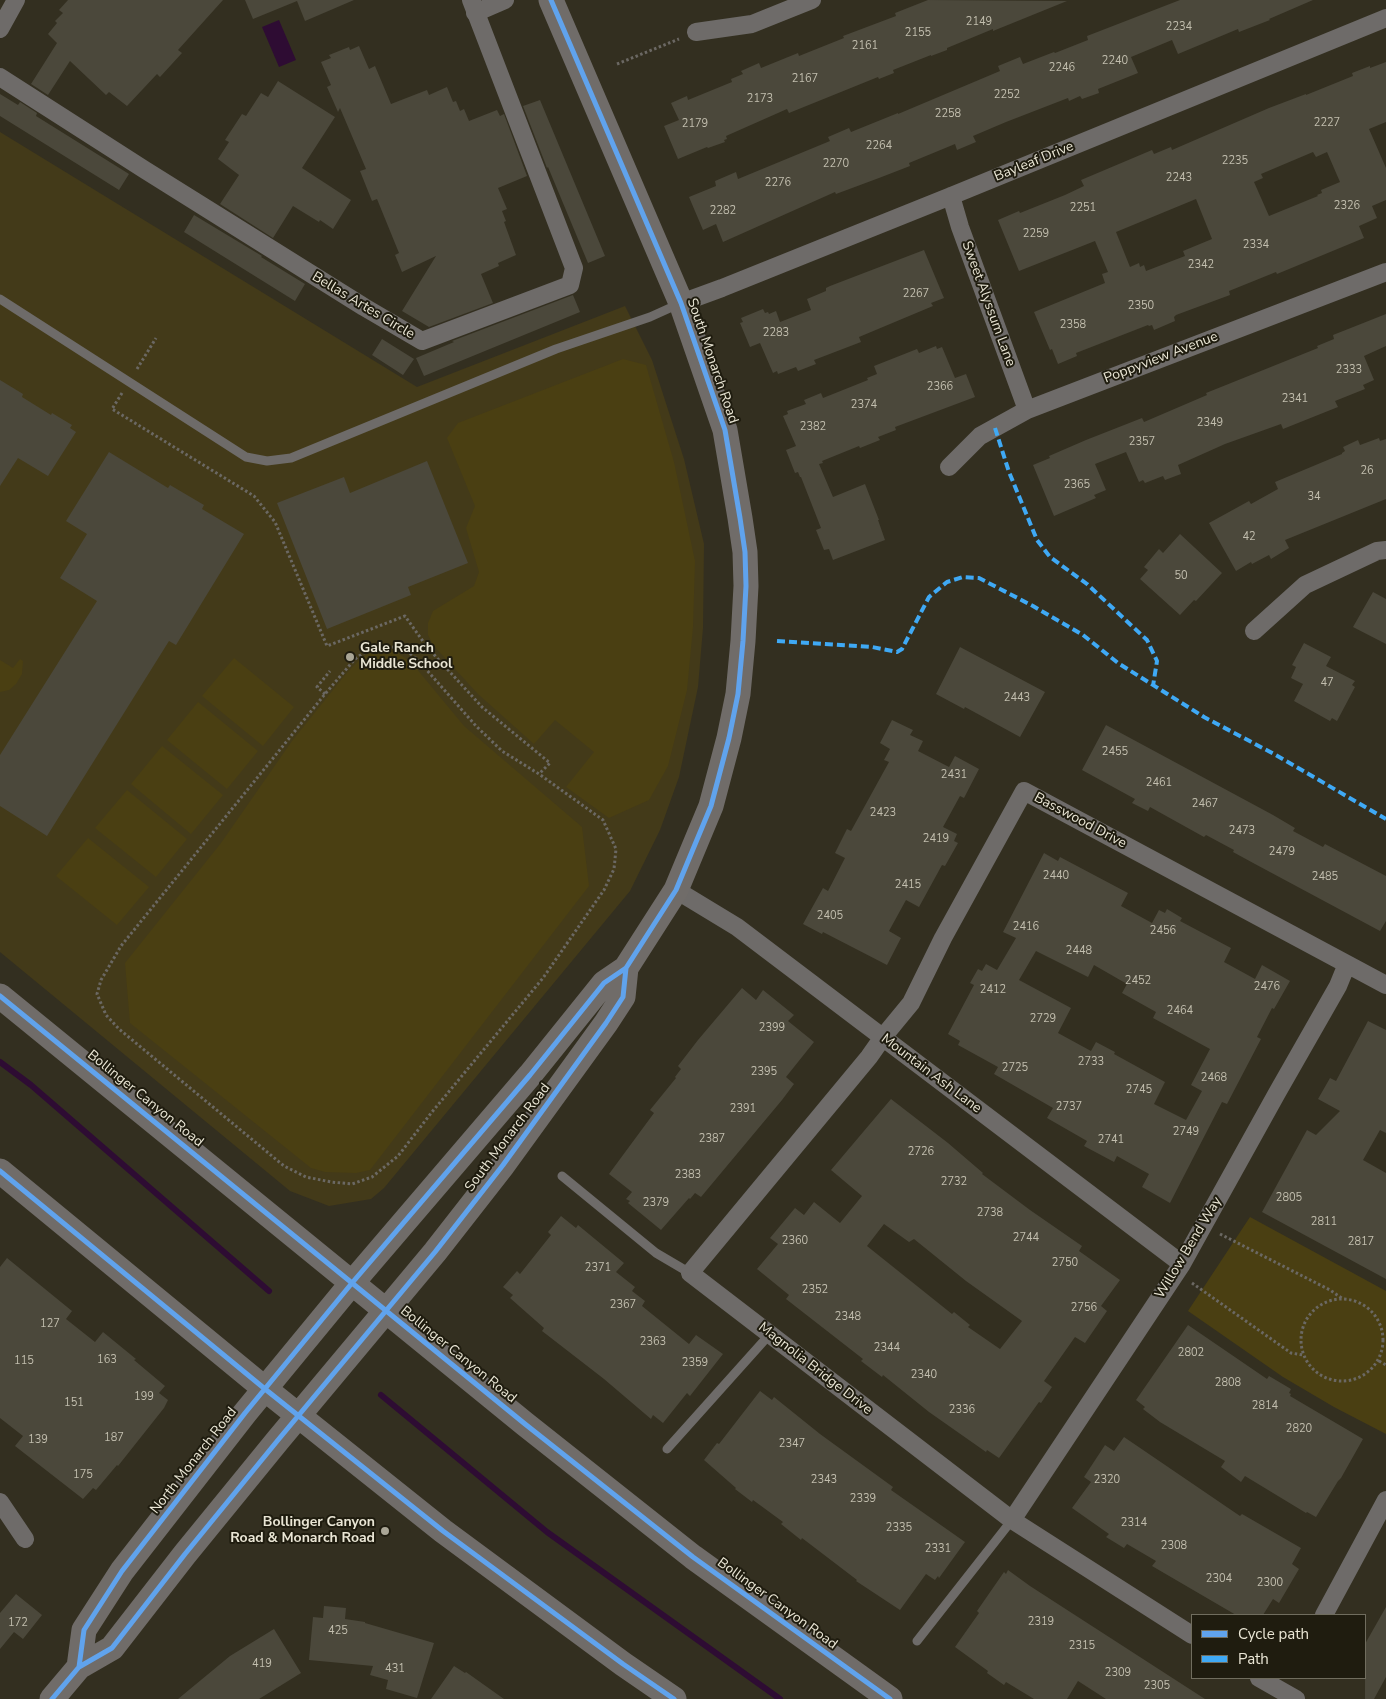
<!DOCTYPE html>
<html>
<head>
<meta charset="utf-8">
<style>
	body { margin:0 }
	#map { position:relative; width:1386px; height:1699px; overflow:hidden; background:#332f20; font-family:"Nunito Sans",sans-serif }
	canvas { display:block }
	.legend { position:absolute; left:1191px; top:1614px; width:175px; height:65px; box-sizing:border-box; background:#1f1c0f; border:1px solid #706d5e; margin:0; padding:6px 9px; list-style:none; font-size:15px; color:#eae6d5 }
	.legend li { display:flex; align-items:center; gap:10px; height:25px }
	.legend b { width:25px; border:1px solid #706d5e }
</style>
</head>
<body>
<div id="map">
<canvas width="1386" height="1699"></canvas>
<ul class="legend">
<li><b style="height:6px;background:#60a3ed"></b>Cycle path</li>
<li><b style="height:6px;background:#3fa9f5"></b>Path</li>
</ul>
</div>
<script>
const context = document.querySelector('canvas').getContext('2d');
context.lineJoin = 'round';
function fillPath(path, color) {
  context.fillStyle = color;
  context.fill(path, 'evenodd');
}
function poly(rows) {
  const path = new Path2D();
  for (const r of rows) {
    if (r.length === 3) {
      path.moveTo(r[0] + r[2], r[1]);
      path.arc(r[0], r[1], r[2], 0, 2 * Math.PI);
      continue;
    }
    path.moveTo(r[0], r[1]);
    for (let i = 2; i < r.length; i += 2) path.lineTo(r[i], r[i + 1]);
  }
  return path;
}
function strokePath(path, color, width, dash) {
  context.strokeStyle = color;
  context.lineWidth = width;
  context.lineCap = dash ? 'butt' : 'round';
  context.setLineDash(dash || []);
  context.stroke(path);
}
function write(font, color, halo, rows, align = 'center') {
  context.font = font + ' "Nunito Sans",sans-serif';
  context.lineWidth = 4;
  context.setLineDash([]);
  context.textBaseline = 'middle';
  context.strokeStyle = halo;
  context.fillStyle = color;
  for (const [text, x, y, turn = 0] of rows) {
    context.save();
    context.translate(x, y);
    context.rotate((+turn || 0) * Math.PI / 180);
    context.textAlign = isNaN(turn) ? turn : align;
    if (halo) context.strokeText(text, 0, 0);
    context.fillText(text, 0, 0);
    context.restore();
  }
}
const built = poly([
	[0,132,417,387,625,306,652,360,684,459,704,544,703,628,698,687,679,777,660,830,630,891,384,1188,371,1199,329,1206,290,1191,0,952]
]);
const green = poly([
	[623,359,646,365,674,462,695,561,693,627,687,690,668,766,649,800,609,818,566,787,594,752,555,720,534,744,478,694,433,645,428,635,428,623,433,611,474,586,479,572,466,528,475,506,447,438,458,423],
	[382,650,396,652,411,662,464,726,582,827,589,886,370,1170,356,1173,325,1172,311,1168,130,1023,125,963,221,843,292,741,345,675,361,658,371,652],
	[234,658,294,707,263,746,202,696],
	[20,659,23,661,22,674,16,684,9,690,0,692,0,660,13,668],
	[198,702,258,751,227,789,167,740],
	[162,746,223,795,191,834,131,784],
	[127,790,187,839,156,877,95,828],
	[88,838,149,887,117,925,56,876],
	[1250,1217,1386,1291,1386,1434,1334,1407,1283,1377,1188,1311]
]);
const water = poly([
	[279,20,296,60,279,67,262,27]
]);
const stream = poly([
	[0,1062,31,1085,269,1291],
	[381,1395,547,1532,780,1699]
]);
const building = poly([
	[68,0,223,0,178,50,182,53,160,77,157,74,127,106,109,92,106,95,70,61,48,95,31,84,57,43,48,34,57,23,55,21,63,13,59,10],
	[245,0,354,0,305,21,297,1,253,19],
	[928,0,1067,1,993,31,993,29,947,48,947,50,931,56,931,55,893,70,894,73,879,79,878,77,789,113,787,109,726,136,727,139,724,140,725,142,708,148,707,147,678,159,664,126,679,120,671,103,687,96,688,100,732,82,731,79,743,74,741,71,759,63,761,68,798,53,799,56,844,38,843,36,896,16,895,13],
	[1180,0,1313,0,1269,19,1270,20,1239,32,1238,29,1178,54,1172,40,1131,57,1138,73,1098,89,1099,93,1082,99,1080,96,1069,101,1068,98,1006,122,973,136,976,142,957,150,955,144,909,163,910,166,879,178,836,194,835,192,723,242,716,224,703,230,689,197,716,186,715,181,736,172,738,179,830,141,828,137,849,128,851,132,898,113,898,114,1000,71,998,66,1020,57,1023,64,1054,52,1055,53,1088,40,1087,36],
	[359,46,369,69,375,66,391,104,427,90,429,95,447,87,453,102,456,101,460,111,464,109,469,121,497,110,500,116,504,114,527,176,498,188,507,209,502,211,506,221,504,222,516,255,498,263,499,266,481,274,493,303,429,327,402,311,436,256,402,272,395,255,399,253,377,199,372,201,360,171,366,169,340,108,338,112,327,87,331,85,321,62,331,58,329,55,349,47,350,50],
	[1386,62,1386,122,1369,129,1386,168,1386,200,1372,206,1377,218,1359,226,1364,238,1277,274,1276,272,1229,291,1230,295,1176,315,1174,317,1175,321,1154,330,1152,325,1149,326,1148,325,1076,353,1077,356,1058,364,1052,349,1050,350,1034,312,1105,283,1102,274,1108,272,1095,241,1019,271,998,220,1019,211,1020,213,1065,195,1084,186,1081,180,1152,150,1154,154,1171,147,1172,150,1269,108,1306,94,1306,95,1353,76,1352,73,1370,66,1370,68],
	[1313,152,1316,157,1327,152,1340,182,1321,190,1322,193,1317,195,1318,196,1269,216,1254,182,1263,178,1261,174],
	[1196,199,1212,239,1183,251,1185,256,1146,271,1144,265,1140,267,1139,263,1130,267,1116,232],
	[278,81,335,117,302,168,351,200,333,229,320,220,319,222,293,206,273,238,220,204,239,175,218,159,229,142,225,140,242,114,246,116,261,93,268,97],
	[0,94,18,105,20,102,37,113,36,116,129,174,119,190,0,116],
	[540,100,605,256,588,263,548,167,547,168,523,106],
	[194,215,262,256,261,257,305,284,295,301,184,232],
	[924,250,944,298,931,303,933,306,859,337,861,342,814,360,816,364,798,371,796,367,778,374,777,371,773,373,760,343,750,347,740,323,743,322,741,318,763,309,765,313,768,312,769,314,776,311,780,322,811,310,807,299,826,291,826,288,830,286],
	[573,295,580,312,424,376,416,358,454,342,452,341],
	[1386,314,1386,346,1364,356,1374,380,1363,385,1365,389,1335,401,1338,407,1283,429,1281,424,1225,444,1178,465,1181,474,1165,480,1163,476,1145,483,1143,480,1139,482,1126,452,1095,464,1106,490,1094,495,1096,498,1054,516,1033,465,1050,458,1049,456,1086,440,1142,418,1144,422,1207,395,1206,393,1226,385,1318,348,1317,346,1334,339,1333,335],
	[382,339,414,359,403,375,372,355],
	[936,346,937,349,942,347,955,378,966,374,975,397,895,427,896,430,878,437,880,440,860,448,859,446,822,461,823,463,819,464,833,497,865,484,879,520,878,520,885,540,833,560,829,549,824,550,816,530,821,528,801,477,800,477,798,472,795,473,786,450,796,446,783,416,788,414,787,411,806,404,804,400,821,393,823,398,868,380,867,378,877,374,874,366,917,349,919,353],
	[0,380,23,394,22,397,51,415,52,413,72,425,70,428,76,432,48,476,18,458,0,486],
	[1379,438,1380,441,1386,439,1386,499,1285,540,1289,548,1271,559,1269,555,1252,564,1251,562,1236,571,1209,523,1249,501,1251,504,1278,489,1275,482,1342,454,1342,453,1345,451,1343,447,1358,440,1360,445],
	[109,452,168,488,170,485,204,505,202,509,244,534,176,645,169,641,47,836,0,806,0,755,97,601,60,578,87,534,66,521],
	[427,461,468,563,408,587,411,595,327,629,277,503,344,477,350,493],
	[1180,534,1222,573,1196,601,1194,600,1180,615,1140,579,1148,570,1144,567,1159,549,1163,553],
	[1373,592,1386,599,1386,644,1353,627],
	[1304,643,1331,657,1326,666,1355,681,1352,685,1355,687,1337,721,1332,718,1330,721,1294,701,1303,684,1291,678,1296,667,1292,665],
	[960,647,1045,692,1020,737,965,707,964,709,936,694],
	[892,720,913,730,910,735,923,741,918,751,949,767,955,756,979,769,964,798,960,796,943,827,957,834,954,841,958,843,945,866,942,865,919,907,906,900,889,931,901,938,887,965,823,932,822,934,803,924,823,888,828,891,845,858,835,853,847,829,851,831,889,762,884,760,890,749,880,743],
	[1106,725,1273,815,1295,828,1293,831,1323,847,1325,844,1386,876,1386,921,1380,931,1255,864,1233,852,1234,850,1206,835,1204,837,1150,807,1148,811,1132,803,1135,799,1082,770],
	[1044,853,1058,861,1060,857,1128,893,1121,906,1152,923,1159,910,1165,913,1167,909,1182,918,1180,921,1231,948,1224,962,1255,979,1262,965,1290,981,1274,1009,1272,1008,1257,1037,1261,1039,1227,1104,1222,1102,1170,1203,1142,1187,1149,1174,1117,1156,1114,1162,1084,1146,1087,1141,1047,1118,1053,1108,994,1074,998,1067,958,1045,960,1041,948,1034,974,985,970,983,978,969,982,971,986,964,997,970,1016,938,1003,932],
	[1036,951,1088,977,1094,965,1127,984,1122,993,1156,1012,1153,1018,1210,1049,1191,1085,1202,1091,1186,1120,1154,1104,1165,1082,1114,1054,1115,1052,1096,1042,1091,1051,1058,1033,1071,1008,1019,980],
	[742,988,756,1000,763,990,794,1015,788,1021,814,1042,786,1077,794,1084,782,1100,701,1197,695,1193,690,1199,689,1198,661,1230,628,1203,630,1201,626,1199,632,1192,609,1174,654,1113,650,1110,676,1078,675,1077,681,1069,678,1066,698,1040],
	[1368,1021,1386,1030,1386,1133,1380,1130,1363,1160,1386,1173,1386,1279,1262,1212,1307,1130,1316,1135,1340,1111,1318,1099,1330,1078,1336,1081],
	[891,1099,948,1143,983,1173,982,1174,1030,1210,1082,1246,1079,1251,1120,1280,1101,1306,1107,1311,1085,1343,1075,1337,1044,1381,1052,1387,1041,1403,1039,1402,999,1458,987,1450,986,1452,929,1412,883,1375,882,1377,861,1361,863,1359,786,1299,789,1295,757,1269,778,1244,770,1238,795,1208,804,1215,814,1202,840,1223,862,1196,831,1170],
	[884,1224,909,1242,914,1239,966,1281,1022,1321,1000,1349,968,1327,970,1325,954,1312,952,1314,867,1246],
	[561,1216,576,1228,578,1225,624,1263,616,1272,635,1287,632,1291,645,1301,642,1306,689,1344,696,1335,723,1354,690,1396,687,1393,663,1423,653,1415,651,1419,604,1379,542,1331,544,1328,510,1298,513,1295,503,1287,517,1271,520,1274,551,1235,548,1232],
	[7,1258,72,1311,66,1319,95,1342,103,1332,136,1359,134,1360,165,1386,159,1393,168,1400,164,1408,118,1466,117,1465,96,1490,93,1488,83,1499,15,1446,23,1436,0,1418,0,1267],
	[1188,1325,1267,1379,1269,1376,1291,1389,1289,1393,1291,1394,1290,1396,1363,1439,1341,1478,1338,1481,1316,1517,1307,1512,1306,1513,1245,1476,1241,1482,1221,1467,1225,1461,1160,1422,1143,1409,1145,1407,1136,1400],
	[760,1391,772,1400,774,1397,820,1434,893,1487,891,1490,965,1542,939,1578,938,1576,935,1580,926,1574,900,1610,856,1581,857,1580,802,1538,801,1540,781,1524,783,1522,753,1500,752,1502,735,1489,736,1488,704,1460,717,1443,719,1444],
	[1124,1437,1240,1516,1242,1514,1301,1548,1292,1564,1299,1569,1279,1603,1273,1599,1263,1615,1236,1615,1152,1566,1156,1561,1127,1544,1124,1548,1106,1537,1109,1534,1072,1508,1091,1482,1084,1477,1105,1445,1114,1451],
	[1008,1570,1030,1586,1205,1699,1106,1699,1078,1681,1067,1699,1034,1699,1006,1682,1004,1685,987,1673,988,1671,955,1647,979,1613,977,1611,1004,1572,1006,1574],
	[16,1594,42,1615,23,1639,14,1632,0,1649,0,1613],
	[324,1606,346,1608,345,1619,365,1622,365,1623,434,1643,417,1698,386,1689,388,1680,370,1675,373,1666,309,1660,313,1617,323,1618],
	[1386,1607,1386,1677,1374,1699,1365,1699,1365,1644],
	[274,1629,301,1673,259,1699,178,1699,230,1656],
	[454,1666,465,1673,466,1672,504,1699,431,1699]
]);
const path = poly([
	[617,64,679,39],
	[137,369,156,338],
	[122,393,112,409,254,496,275,522,327,646,405,616,427,647,482,707,550,763,539,774],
	[382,646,403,648,417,659,476,726,502,751,539,774,603,820,616,849,614,869,604,890,543,978,432,1112,398,1156,372,1177,352,1184,331,1182,306,1177,284,1166,119,1029,106,1015,97,994,101,980,121,946,325,694,355,659,369,649,382,646],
	[325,694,317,687,330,671],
	[1220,1234,1330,1290,1343,1299],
	[1192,1283,1291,1353,1303,1355],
	[1342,1340,41],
	[1379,1361,1386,1365]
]);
const lane = poly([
	[0,299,246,457,267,461,291,458,556,349,650,317,681,303],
	[562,1176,656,1253,690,1273],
	[667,1449,770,1334],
	[917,1641,1012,1520]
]);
const street = poly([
	[475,13,505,0],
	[0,29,16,0],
	[696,32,752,24,812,0],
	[0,77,145,170,364,307,422,341,570,285,574,268,471,0],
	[951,196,960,227,1027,410],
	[681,303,722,288,951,196,1386,18],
	[949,467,980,436,1027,410,1386,272],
	[1254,631,1305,585,1377,551,1386,550],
	[676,890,737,927,1182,1264],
	[0,1502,25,1539],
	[1012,1520,1182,1264,1277,1093,1338,986,1347,964],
	[1324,1615,1386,1500],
	[1192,1635,1012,1520,690,1273,869,1057,883,1037,911,1003,943,938,1024,791,1386,985],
	[1259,1678,1296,1699]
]);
const secondary = poly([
	[0,996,525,1424,693,1557,890,1699],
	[0,1171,265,1389,443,1531,623,1664,674,1699],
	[79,1667,84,1630,122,1571,245,1413,352,1283,530,1075,604,983,626,968,676,890,711,806,729,738,738,694,743,641,746,586,745,552,740,518,725,430,681,303,551,0],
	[52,1699,79,1667,112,1648,185,1554,278,1440,435,1252,503,1165,606,1023,623,997,626,968]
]);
const quiet = poly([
	[995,428,1009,472,1037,540,1050,557,1087,584,1147,640,1157,661,1153,686],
	[777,641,872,647,897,652,902,649,929,597,947,582,963,577,979,578,1033,606,1083,635,1118,663,1204,717,1274,754,1386,819]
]);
const cycleway = poly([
	[0,996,525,1424,693,1557,890,1699],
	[0,1171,265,1389,443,1531,623,1664,674,1699],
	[79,1667,84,1630,122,1571,245,1413,352,1283,530,1075,604,983,626,968,676,890,711,806,729,738,738,694,743,641,746,586,745,552,740,518,725,430,681,303,551,0],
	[52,1699,79,1667,112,1648,185,1554,278,1440,435,1252,503,1165,606,1023,623,997,626,968]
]);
const markers = [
	[350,657,5,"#aaa696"],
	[385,1531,5,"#aaa696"]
];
const numberNames = [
	["2149",979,22],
	["2234",1179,27],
	["2155",918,33],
	["2161",865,46],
	["2240",1115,61],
	["2246",1062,68],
	["2167",805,79],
	["2252",1007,95],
	["2173",760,99],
	["2258",948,114],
	["2227",1327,123],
	["2179",695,124],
	["2264",879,146],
	["2235",1235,161],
	["2270",836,164],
	["2243",1179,178],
	["2276",778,183],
	["2326",1347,206],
	["2251",1083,208],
	["2282",723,211],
	["2259",1036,234],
	["2334",1256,245],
	["2342",1201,265],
	["2267",916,294],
	["2350",1141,306],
	["2358",1073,325],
	["2283",776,333],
	["2333",1349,370],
	["2366",940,387],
	["2341",1295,399],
	["2374",864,405],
	["2349",1210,423],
	["2382",813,427],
	["2357",1142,442],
	["26",1367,471],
	["2365",1077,485],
	["34",1314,497],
	["42",1249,537],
	["50",1181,576],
	["47",1327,683],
	["2443",1017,698],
	["2455",1115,752],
	["2431",954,775],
	["2461",1159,783],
	["2467",1205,804],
	["2423",883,813],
	["2473",1242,831],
	["2419",936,839],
	["2479",1282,852],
	["2440",1056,876],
	["2485",1325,877],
	["2415",908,885],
	["2405",830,916],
	["2416",1026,927],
	["2456",1163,931],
	["2448",1079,951],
	["2452",1138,981],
	["2476",1267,987],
	["2412",993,990],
	["2464",1180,1011],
	["2729",1043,1019],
	["2399",772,1028],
	["2733",1091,1062],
	["2725",1015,1068],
	["2395",764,1072],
	["2468",1214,1078],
	["2745",1139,1090],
	["2737",1069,1107],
	["2391",743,1109],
	["2749",1186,1132],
	["2387",712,1139],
	["2741",1111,1140],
	["2726",921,1152],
	["2383",688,1175],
	["2732",954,1182],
	["2805",1289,1198],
	["2379",656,1203],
	["2738",990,1213],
	["2811",1324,1222],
	["2744",1026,1238],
	["2360",795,1241],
	["2817",1361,1242],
	["2750",1065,1263],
	["2371",598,1268],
	["2352",815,1290],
	["2367",623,1305],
	["2756",1084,1308],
	["2348",848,1317],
	["127",50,1324],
	["2363",653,1342],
	["2344",887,1348],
	["2802",1191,1353],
	["163",107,1360],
	["115",24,1361],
	["2359",695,1363],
	["2340",924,1375],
	["2808",1228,1383],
	["199",144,1397],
	["151",74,1403],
	["2814",1265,1406],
	["2336",962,1410],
	["2820",1299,1429],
	["187",114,1438],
	["139",38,1440],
	["2347",792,1444],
	["175",83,1475],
	["2343",824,1480],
	["2320",1107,1480],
	["2339",863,1499],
	["2314",1134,1523],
	["2335",899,1528],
	["2308",1174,1546],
	["2331",938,1549],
	["2304",1219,1579],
	["2300",1270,1583],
	["2319",1041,1622],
	["172",18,1623],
	["425",338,1631],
	["2315",1082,1646],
	["419",262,1664],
	["431",395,1669],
	["2309",1118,1673],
	["2305",1157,1686]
];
const streetNames = [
	["Bayleaf Drive",1034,162,-22],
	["Sweet Alyssum Lane",988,304,70],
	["Bellas Artes Circle",363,306,31],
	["Poppyview Avenue",1161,358,-21],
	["South Monarch Road",712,361,71],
	["Basswood Drive",1080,821,28],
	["Mountain Ash Lane",931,1074,37],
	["Bollinger Canyon Road",145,1099,39],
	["South Monarch Road",508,1138,-53],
	["Willow Bend Way",1189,1248,-59],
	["Bollinger Canyon Road",458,1355,39],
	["Magnolia Bridge Drive",815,1369,38],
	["North Monarch Road",194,1461,-52],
	["Bollinger Canyon Road",777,1604,36]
];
const poiNames = [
	["Gale Ranch",360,649],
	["Middle School",360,665],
	["Bollinger Canyon",375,1523,"right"],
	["Road & Monarch Road",375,1539,"right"]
];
fillPath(built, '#433a19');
fillPath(green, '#4a3f12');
fillPath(water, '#2e0c33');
strokePath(stream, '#2e0c33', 6);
fillPath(building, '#4b483b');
strokePath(path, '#6b6863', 3, [2.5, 2.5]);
strokePath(lane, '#6e6b69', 9);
strokePath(street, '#6e6b69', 18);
strokePath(secondary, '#706c69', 25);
strokePath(quiet, '#3fa9f5', 4, [8, 4]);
strokePath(cycleway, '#60a3ed', 5);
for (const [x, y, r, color] of markers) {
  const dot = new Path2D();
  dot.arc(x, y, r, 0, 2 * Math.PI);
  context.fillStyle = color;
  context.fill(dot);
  strokePath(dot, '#1f1c0f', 2);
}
write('11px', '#c2beae', null, numberNames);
write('14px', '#eae6d5', '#1f1c0f', streetNames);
write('bold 14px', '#eae6d5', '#1f1c0f', poiNames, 'left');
</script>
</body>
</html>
